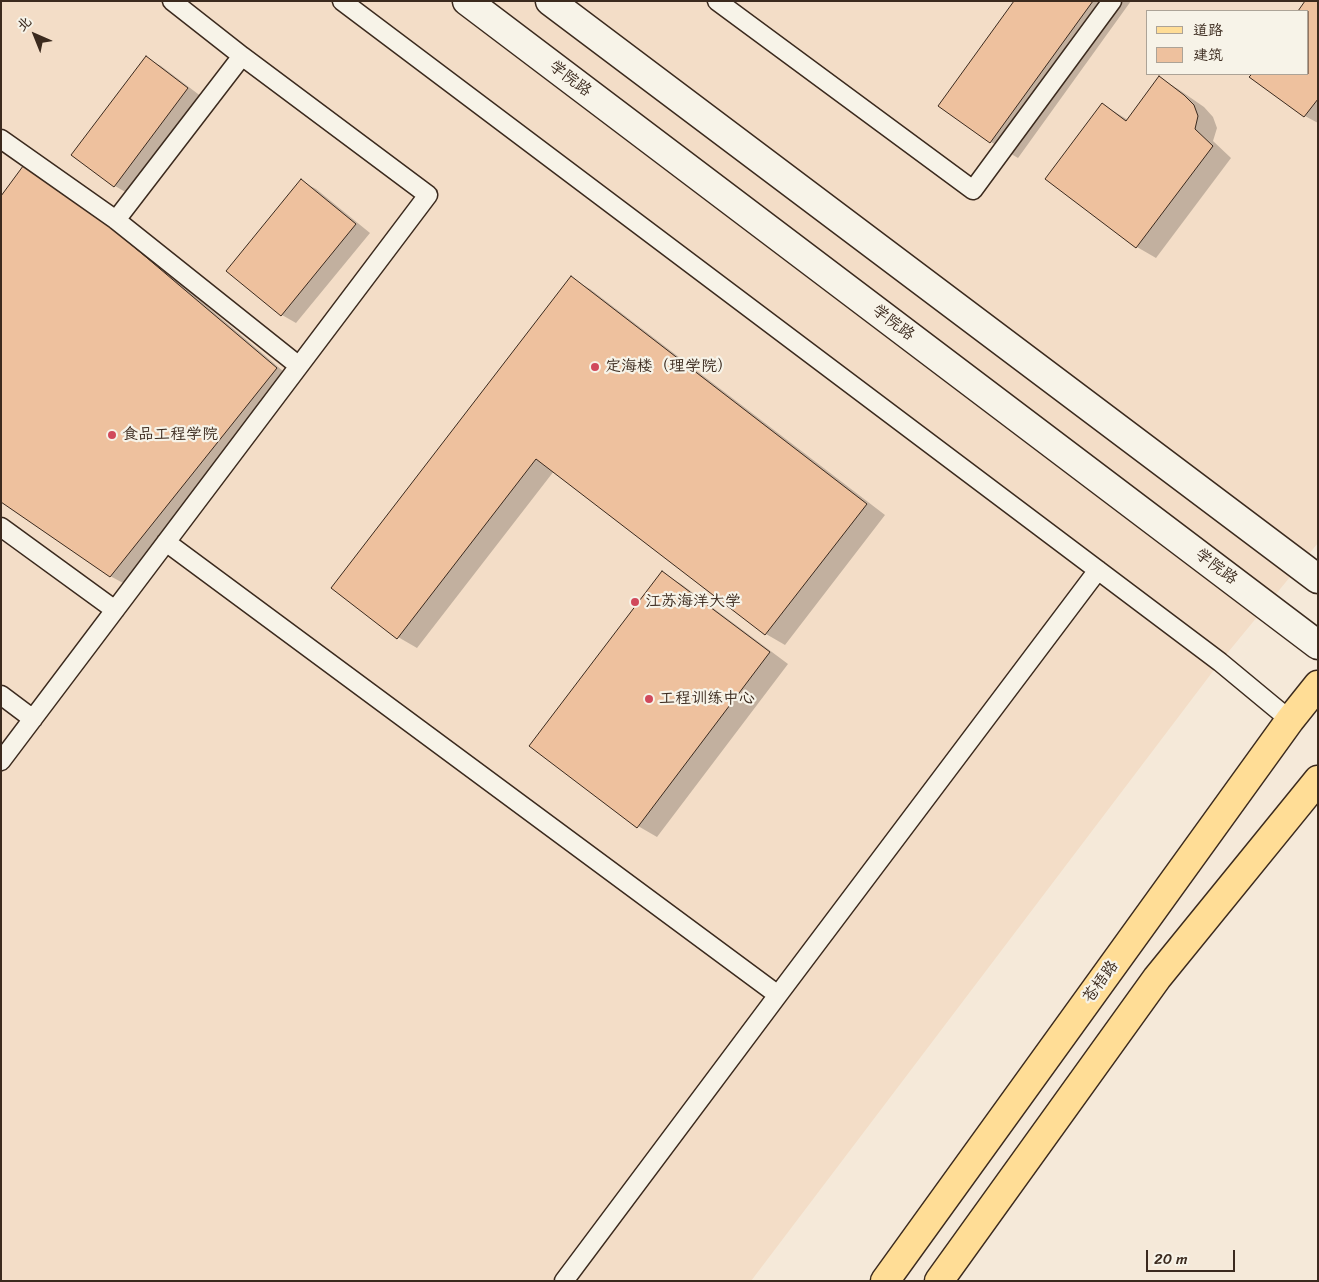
<!DOCTYPE html>
<html>
<head>
<meta charset="utf-8">
<style>
	body { margin:0 }
	#map { position:relative; width:1319px; height:1282px; overflow:hidden; background:#f5e9d9; font-family:Sriracha,"LXGW WenKai TC",sans-serif }
	canvas { display:block }
	.frame { position:absolute; inset:0; border:2px solid #3b2a1e; pointer-events:none }
	.legend { position:absolute; left:1146px; top:10px; width:162px; height:65px; box-sizing:border-box; background:#f7f3e8; border:1px solid #aca397; margin:0; padding:6px 9px; list-style:none; font-size:15px; color:#3b2a1e }
	.legend li { display:flex; align-items:center; gap:10px; height:25px }
	.legend b { width:25px; border:1px solid #aca397 }
	.north { position:absolute; left:10px; top:10px; width:50px; height:50px; -webkit-text-stroke:4px #f7f3e8; paint-order:stroke; rotate:316deg; font-size:14px; font-weight:700; line-height:20px; text-align:center; color:#3b2a1e }
	.north::after { content:''; display:block; margin:auto; width:18px; height:22px; background:#3b2a1e; clip-path:polygon(50% 0,100% 100%,50% 72%,0 100%) }
	.scale { position:absolute; left:1146px; top:1250px; width:89px; height:22px; box-sizing:border-box; border:2px solid #3b2a1e; border-top:0; padding-left:6px; font-size:15px; line-height:18px; white-space:nowrap; color:#3b2a1e; -webkit-text-stroke:4px #f7f3e8; paint-order:stroke }
</style>
</head>
<body>
<div id="map">
<canvas width="1319" height="1282"></canvas>
<div class="frame"></div>
<ul class="legend">
<li><b style="height:6px;background:#ffdd96"></b>道路</li>
<li><b style="height:14px;background:#eec19e"></b>建筑</li>
</ul>
<div class="north">北</div>
<div class="scale">20 m</div>
</div>
<script>
const context = document.querySelector('canvas').getContext('2d');
context.lineJoin = 'round';
function fillPath(path, color) {
  context.fillStyle = color;
  context.fill(path, 'evenodd');
}
function poly(rows) {
  const path = new Path2D();
  for (const r of rows) {
    path.moveTo(r[0], r[1]);
    for (let i = 2; i < r.length; i += 2) path.lineTo(r[i], r[i + 1]);
  }
  return path;
}
function strokePath(path, color, width, dash) {
  context.strokeStyle = color;
  context.lineWidth = width;
  context.lineCap = dash ? 'butt' : 'round';
  context.setLineDash(dash || []);
  context.stroke(path);
}
function write(font, color, halo, rows, align = 'center') {
  context.font = font + ' Sriracha,"LXGW WenKai TC",sans-serif';
  context.lineWidth = 4.5;
  context.setLineDash([]);
  context.textBaseline = 'middle';
  context.strokeStyle = halo;
  context.fillStyle = color;
  for (const [text, x, y, turn = 0] of rows) {
    context.save();
    context.translate(x, y);
    context.rotate((+turn || 0) * Math.PI / 180);
    context.textAlign = isNaN(turn) ? turn : align;
    if (halo) context.strokeText(text, 0, 0);
    context.fillText(text, 0, 0);
    context.restore();
  }
}
const built = poly([
	[1,1,1318,1,1318,543,1220,662,751,1281,1,1281],
	[1148,11,1308,11,1308,74,1148,74]
]);
const shadow = poly([
	[1016,1,1131,1,1018,158,991,142,940,106],
	[1307,1,1318,1,1318,123,1305,116,1251,77,1253,74,1308,74,1308,11,1299,11],
	[146,58,161,66,202,97,129,194,115,186],
	[1160,78,1178,89,1204,107,1213,117,1217,128,1213,141,1231,158,1156,258,1137,247,1047,179,1102,104,1128,120],
	[44,168,290,377,125,584,110,576],
	[301,181,316,189,370,233,296,323,282,315,228,271],
	[571,278,590,289,885,515,785,645,766,634,554,471,417,648,398,637],
	[662,573,681,584,788,664,657,837,638,826]
]);
const building = poly([
	[1014,1,1093,1,990,143,938,106,1014,1],
	[1305,1,1318,1,1318,99,1304,117,1249,77,1252,74,1308,74,1308,11,1298,11,1305,1],
	[146,56,188,88,114,187,71,155,146,56],
	[1159,76,1184,95,1194,105,1198,116,1195,129,1213,146,1136,248,1045,179,1102,103,1126,121,1159,76],
	[29,158,277,368,110,577,1,502,1,196,29,158],
	[301,179,356,224,281,316,226,271,301,179],
	[571,276,867,504,765,635,536,459,397,639,331,588,571,276],
	[662,571,770,652,637,828,529,746,662,571]
]);
const service = poly([
	[342,1,1220,662,1290,720],
	[717,1,973,190,1112,1],
	[1,139,116,220,299,366],
	[116,220,242,56,172,1],
	[1,527,115,610],
	[166,542,778,995,564,1281],
	[1,695,33,719],
	[1,761,428,195,242,56],
	[778,995,1098,570]
]);
const secondary = poly([
	[467,1,1318,645],
	[550,1,1318,579]
]);
const primary = poly([
	[885,1281,1290,720,1318,685],
	[939,1281,1157,978,1318,780]
]);
const markers = [
	[595,367,5,"#d1495b"],
	[112,435,5,"#d1495b"],
	[635,602,5,"#d1495b"],
	[649,699,5,"#d1495b"]
];
const streetNames = [
	["学院路",570,79,37],
	["学院路",893,323,37],
	["学院路",1216,567,37],
	["苍梧路",1101,982,-54]
];
const poiNames = [
	["定海楼（理学院）",605,367],
	["食品工程学院",122,435],
	["江苏海洋大学",645,602],
	["工程训练中心",659,699]
];
fillPath(built, '#f3ddc7');
fillPath(shadow, '#0003');
fillPath(building, '#eec19e');
strokePath(building, '#3b2a1e', 1);
strokePath(service, '#3b2a1e', 21);
strokePath(secondary, '#3b2a1e', 31);
strokePath(primary, '#3b2a1e', 31);
strokePath(service, '#f7f3e8', 18);
strokePath(secondary, '#f7f3e8', 28);
strokePath(primary, '#ffdd96', 28);
for (const [x, y, r, color] of markers) {
  const dot = new Path2D();
  dot.arc(x, y, r, 0, 2 * Math.PI);
  context.fillStyle = color;
  context.fill(dot);
  strokePath(dot, '#f7f3e8', 2);
}
write('16px', '#3b2a1e', '#f7f3e8', streetNames);
write('16px', '#3b2a1e', '#f7f3e8', poiNames, 'left');
</script>
</body>
</html>
